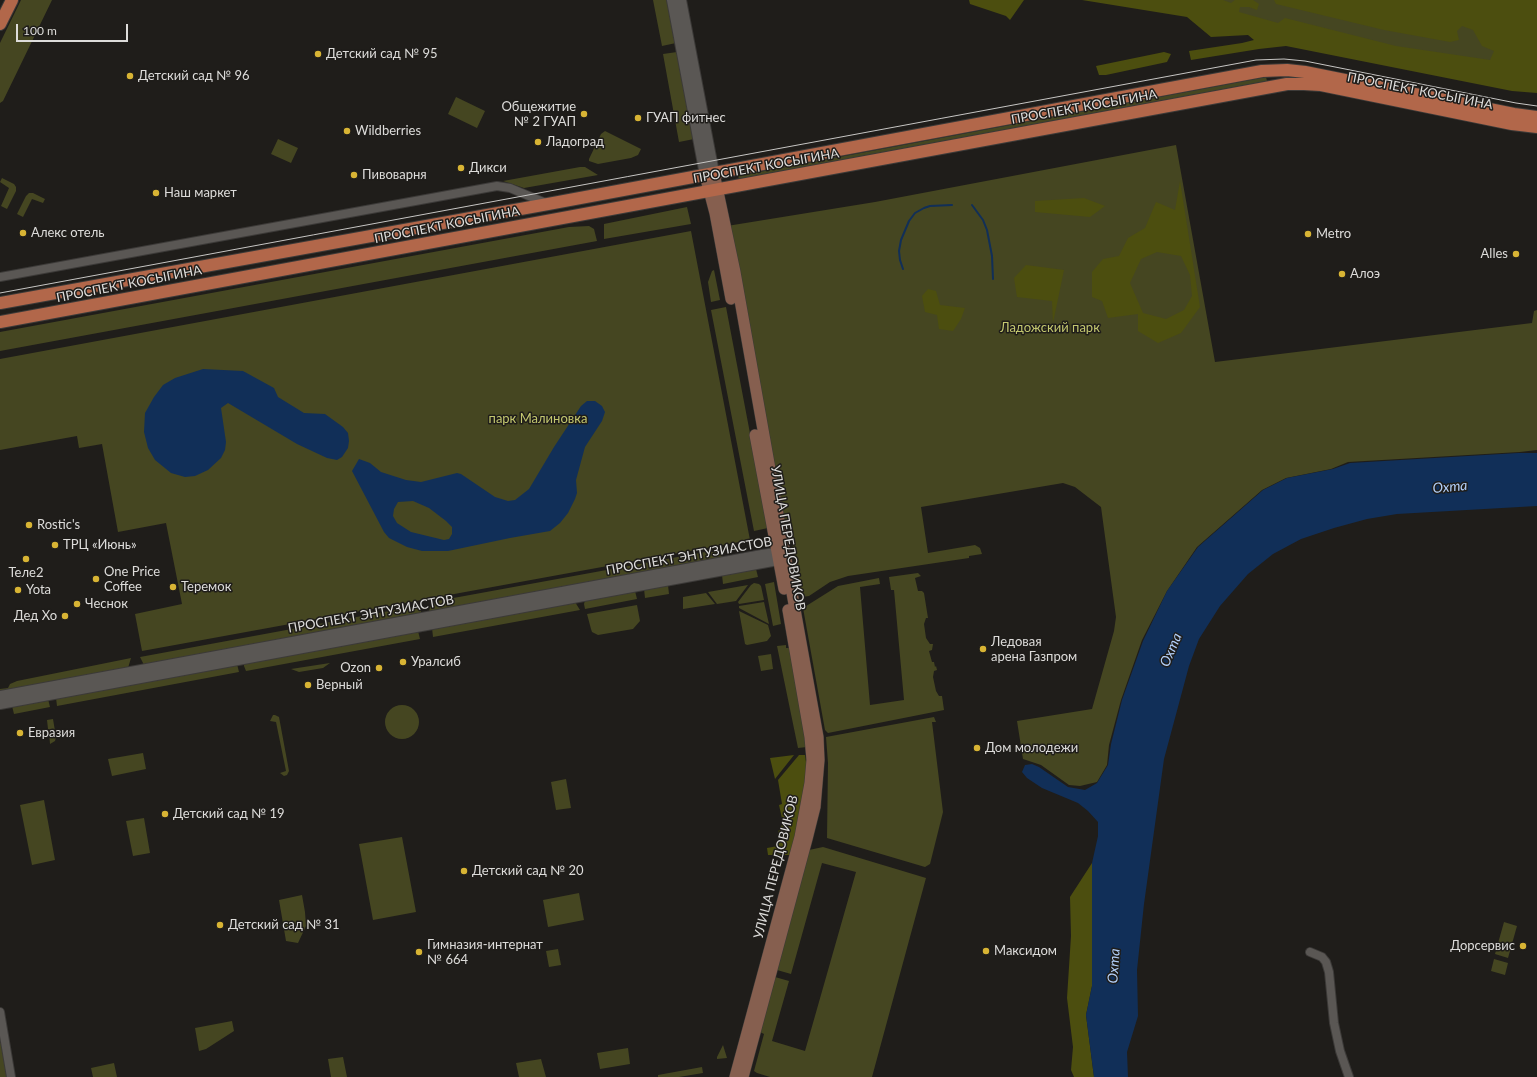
<!DOCTYPE html>
<html>
<head>
<meta charset="utf-8">
<style>
	body { margin:0 }
	#map { position:relative; width:1537px; height:1077px; overflow:hidden; background:#1f1d1a; font-family:Lato,sans-serif }
	canvas { display:block }
	.scale { position:absolute; left:16px; top:24px; width:112px; height:18px; box-sizing:border-box; border:2px solid #dddcda; border-top:0; padding-left:5px; font-size:12px; line-height:14px; white-space:nowrap; color:#dddcda; -webkit-text-stroke:3px #1f1d1a; paint-order:stroke }
</style>
</head>
<body>
<div id="map">
<canvas width="1537" height="1077"></canvas>
<div class="scale">100 m</div>
</div>
<script>
const context = document.querySelector('canvas').getContext('2d');
context.lineJoin = 'round';
function fillPath(path, color) {
  context.fillStyle = color;
  context.fill(path, 'evenodd');
}
function poly(rows) {
  const path = new Path2D();
  for (const r of rows) {
    if (r.length === 3) {
      path.moveTo(r[0] + r[2], r[1]);
      path.arc(r[0], r[1], r[2], 0, 2 * Math.PI);
      continue;
    }
    path.moveTo(r[0], r[1]);
    for (let i = 2; i < r.length; i += 2) path.lineTo(r[i], r[i + 1]);
  }
  return path;
}
function strokePath(path, color, width, dash) {
  context.strokeStyle = color;
  context.lineWidth = width;
  context.lineCap = dash ? 'butt' : 'round';
  context.setLineDash(dash || []);
  context.stroke(path);
}
function write(font, color, halo, rows, align = 'center') {
  context.font = font + ' Lato,sans-serif';
  context.lineWidth = 3;
  context.setLineDash([]);
  context.textBaseline = 'middle';
  context.strokeStyle = halo;
  context.fillStyle = color;
  for (const [text, x, y, turn = 0] of rows) {
    context.save();
    context.translate(x, y);
    context.rotate((+turn || 0) * Math.PI / 180);
    context.textAlign = isNaN(turn) ? turn : align;
    if (halo) context.strokeText(text, 0, 0);
    context.fillText(text, 0, 0);
    context.restore();
  }
}
const green = poly([
	[21,0,52,0,3,101,0,103,0,43],
	[653,0,668,0,676,43,662,46],
	[1117,0,1537,0,1537,90],
	[677,52,694,139,679,142,663,54],
	[1266,77,1267,81,739,179,738,176],
	[456,97,485,111,477,128,448,114],
	[605,131,641,149,638,155,631,158,598,164,589,161,589,159,601,134],
	[278,139,298,148,291,163,271,154],
	[1176,145,1215,362,1532,323,1534,311,1537,310,1537,450,1520,452,1348,462,1331,469,1286,478,1262,490,1197,547,1167,591,1142,640,1121,700,1109,745,1107,765,1097,782,1080,786,1069,785,1041,765,1023,759,1017,721,1092,709,1114,631,1116,617,1101,507,1075,487,1063,483,921,507,928,553,975,545,980,548,982,554,969,556,969,558,848,576,830,582,809,596,802,597,789,527,785,527,727,226,875,202],
	[580,167,585,167,598,175,524,188,503,181],
	[2,178,14,184,16,187,16,191,7,209,1,206,9,188,0,182],
	[29,193,33,193,45,199,43,203,32,199,23,217,17,214,26,196],
	[687,207,691,224,604,239,604,224],
	[589,226,594,229,597,241,0,351,0,332,569,227],
	[691,231,750,540,142,651,135,614,182,604,166,523,118,532,102,444,79,448,77,436,0,450,0,359],
	[714,270,720,300,711,302,708,282,712,271],
	[726,307,768,528,754,531,711,310],
	[705,552,718,552,722,554,723,558,429,612,430,607,437,601],
	[756,569,758,577,723,584,722,575],
	[918,573,921,576,915,578,918,591,922,591,924,593,928,618,926,618,924,624,926,638,930,644,933,644,932,650,929,651,932,662,934,662,935,667,936,666,937,670,934,671,933,677,936,691,939,696,942,696,944,710,828,733,825,730,803,608,838,586,879,578,880,584,860,587,870,705,904,700,894,590,891,590,889,577],
	[774,582,781,624,773,626,765,584],
	[754,583,759,584,761,586,764,600,739,604,738,602,751,585],
	[668,585,669,594,645,598,644,589],
	[748,585,736,601,717,604,708,592],
	[635,591,637,599,585,609,584,604,585,600],
	[706,593,715,604,683,609,683,597],
	[575,602,580,610,433,637,432,628],
	[764,602,769,624,739,608,739,606],
	[637,605,640,621,633,629,598,635,592,632,591,629,587,614],
	[411,607,420,610,422,613,144,665,140,657],
	[739,611,768,625,771,636,767,641,747,645,745,644],
	[418,631,420,639,246,671,244,666,244,663],
	[786,645,786,648,791,648,807,747,798,748,777,646],
	[771,654,773,669,761,671,758,656],
	[131,658,128,668,0,691,0,689,8,688,10,684,17,681],
	[330,663,323,668,299,672,291,669],
	[237,664,239,672,57,706,56,698],
	[48,699,50,707,14,714,12,706],
	[402,722,17],
	[273,715,275,715,279,717,289,771,287,775,284,776,280,773,286,771,276,722,270,721],
	[934,717,936,722,932,722,943,812,930,864,925,867,827,838,828,763,826,737],
	[53,719,55,731,48,729,47,720],
	[49,732,56,734,56,737,55,741,50,744],
	[143,753,146,769,112,776,108,759],
	[566,779,571,808,556,810,551,782],
	[44,800,55,860,32,865,20,805],
	[144,818,150,853,133,856,126,821],
	[402,837,416,912,373,920,359,844],
	[823,847,926,878,872,1077,770,1077,757,1073,754,1071,764,1034,760,1032,775,977,789,981,772,1041,805,1051,856,872,822,863,791,974,777,970,809,850],
	[579,893,584,920,548,927,543,900],
	[302,895,305,912,306,926,298,943,286,941,279,900],
	[1504,922,1517,926,1508,958,1495,954],
	[558,949,561,965,549,967,546,951],
	[1494,959,1508,963,1505,975,1491,971],
	[232,1021,234,1031,206,1049,199,1051,195,1028],
	[0,1042,2,1045,7,1077,0,1077],
	[723,1045,727,1058,717,1059,717,1057],
	[628,1048,630,1064,600,1069,597,1053],
	[343,1057,347,1077,331,1077,328,1059],
	[541,1059,546,1077,519,1077,516,1063],
	[114,1063,117,1077,93,1077,91,1068],
	[702,1067,703,1073,679,1077,658,1077,658,1075]
]);
const forest = poly([
	[969,0,1024,0,1010,20,1006,16,970,4],
	[1082,0,1223,0,1231,3,1235,0,1253,0,1259,4,1257,10,1249,7,1240,7,1239,12,1278,23,1285,18,1396,46,1490,60,1494,51,1482,46,1473,30,1462,26,1457,31,1459,40,1450,42,1384,30,1276,4,1274,0,1537,0,1537,93,1512,91,1286,46,1259,49,1191,60,1189,51,1242,43,1254,40,1248,35,1211,37,1187,17],
	[1164,52,1171,54,1167,62,1106,75,1099,75,1096,66],
	[1180,181,1200,307,1181,333,1158,343,1138,331,1138,314,1108,318,1102,301,1092,297,1092,272,1103,259,1119,256,1128,238,1145,228,1156,202,1175,210],
	[1157,252,1181,256,1190,275,1192,296,1184,310,1166,319,1143,313,1130,283,1141,259],
	[1084,198,1105,206,1090,217,1035,212,1035,201],
	[1026,265,1064,270,1053,323,1052,301,1017,297,1014,278],
	[928,289,936,291,940,305,965,308,961,319,953,331,939,329,937,315,925,312,922,296],
	[794,755,775,779,770,758],
	[799,755,805,755,806,762,807,762,807,783,791,855,768,855,767,848,778,846,778,832,783,823,779,805,782,804,778,780],
	[1092,863,1092,986,1086,1015,1094,1077,1074,1077,1071,1070,1073,1047,1067,998,1071,936,1070,897]
]);
const water = poly([
	[203,369,243,371,274,388,278,397,304,413,325,414,343,427,348,433,349,441,348,448,342,457,337,460,327,458,297,444,228,403,221,408,226,442,225,450,221,458,208,470,195,476,185,477,171,473,155,460,148,448,144,432,145,413,154,397,163,385,175,378],
	[587,401,595,401,602,406,605,412,602,421,585,447,576,480,577,493,575,499,568,513,560,523,550,531,510,538,448,551,422,551,407,547,389,538,384,532,352,471,359,459,370,463,381,472,406,480,421,482,457,473,461,474,495,497,508,501,515,500,529,489,554,447,581,406],
	[413,501,429,508,446,521,452,527,452,534,449,539,444,540,411,532,397,523,393,516,394,509,398,502],
	[1518,453,1537,453,1537,506,1397,514,1367,519,1334,528,1301,539,1273,554,1248,574,1220,606,1199,639,1189,666,1164,759,1144,904,1137,970,1138,1016,1127,1052,1128,1077,1094,1077,1086,1015,1092,986,1092,863,1098,836,1098,822,1088,811,1078,803,1042,788,1027,778,1022,772,1025,765,1032,764,1039,767,1068,787,1085,790,1097,783,1108,765,1111,744,1122,700,1143,641,1167,591,1198,547,1263,490,1287,478,1333,469,1350,463]
]);
const stream = poly([
	[972,205,983,220,987,230,992,256,993,279],
	[903,269,900,260,899,251,901,240,909,221,915,213,924,208,930,206,952,205]
]);
const minor = poly([
	[0,277,497,186,510,188,548,204],
	[1310,952,1322,957,1326,962,1329,972,1334,1023,1340,1051,1349,1077],
	[0,1012,11,1077]
]);
const tertiary = poly([
	[672,0,705,175],
	[681,0,714,173],
	[0,696,762,555,776,553,785,554],
	[0,704,778,560,785,554]
]);
const secondary = poly([
	[714,173,735,272,794,604,818,737,819,760,815,807,807,839,743,1077],
	[705,175,715,213,731,299],
	[755,435,784,589],
	[735,1077,800,837,810,783,812,760,810,737,788,610]
]);
const primary = poly([
	[0,24,12,0],
	[0,303,548,204,1262,71,1287,70,1305,72,1514,114,1537,117],
	[0,322,1287,84,1304,84,1321,85,1512,124,1537,127]
]);
const tram = poly([
	[0,293,1256,60,1284,59,1305,61,1516,103,1537,106]
]);
const markers = [
	[318,54,4,"#d8b434"],
	[130,76,4,"#d8b434"],
	[584,114,4,"#d8b434"],
	[638,118,4,"#d8b434"],
	[347,131,4,"#d8b434"],
	[538,142,4,"#d8b434"],
	[461,168,4,"#d8b434"],
	[354,175,4,"#d8b434"],
	[156,193,4,"#d8b434"],
	[23,233,4,"#d8b434"],
	[1308,234,4,"#d8b434"],
	[1516,254,4,"#d8b434"],
	[1342,274,4,"#d8b434"],
	[29,525,4,"#d8b434"],
	[55,545,4,"#d8b434"],
	[26,559,4,"#d8b434"],
	[96,579,4,"#d8b434"],
	[173,587,4,"#d8b434"],
	[18,590,4,"#d8b434"],
	[77,604,4,"#d8b434"],
	[65,616,4,"#d8b434"],
	[983,649,4,"#d8b434"],
	[403,662,4,"#d8b434"],
	[379,668,4,"#d8b434"],
	[308,685,4,"#d8b434"],
	[20,733,4,"#d8b434"],
	[977,748,4,"#d8b434"],
	[165,814,4,"#d8b434"],
	[464,871,4,"#d8b434"],
	[220,925,4,"#d8b434"],
	[1523,946,4,"#d8b434"],
	[986,951,4,"#d8b434"],
	[419,952,4,"#d8b434"]
];
const poiNames = [
	["Детский сад № 95",326,54],
	["Детский сад № 96",138,76],
	["Общежитие",576,107,"right"],
	["№ 2 ГУАП",576,122,"right"],
	["ГУАП фитнес",646,118],
	["Wildberries",355,131],
	["Ладоград",546,142],
	["Дикси",469,168],
	["Пивоварня",362,175],
	["Наш маркет",164,193],
	["Алекс отель",31,233],
	["Metro",1316,234],
	["Alles",1508,254,"right"],
	["Алоэ",1350,274],
	["Rostic's",37,525],
	["ТРЦ «Июнь»",63,545],
	["One Price",104,572],
	["Coffee",104,587],
	["Теле2",26,573,"center"],
	["Теремок",181,587],
	["Yota",26,590],
	["Чеснок",85,604],
	["Дед Хо",57,616,"right"],
	["Ледовая",991,642],
	["арена Газпром",991,657],
	["Уралсиб",411,662],
	["Ozon",371,668,"right"],
	["Верный",316,685],
	["Евразия",28,733],
	["Дом молодежи",985,748],
	["Детский сад № 19",173,814],
	["Детский сад № 20",472,871],
	["Детский сад № 31",228,925],
	["Гимназия-интернат",427,945],
	["№ 664",427,960],
	["Дорсервис",1515,946,"right"],
	["Максидом",994,951]
];
const streetNames = [
	["ПРОСПЕКТ КОСЫГИНА",1420,91,11],
	["ПРОСПЕКТ КОСЫГИНА",1084,107,-10],
	["ПРОСПЕКТ КОСЫГИНА",766,166,-10],
	["ПРОСПЕКТ КОСЫГИНА",447,225,-11],
	["ПРОСПЕКТ КОСЫГИНА",129,284,-11],
	["УЛИЦА ПЕРЕДОВИКОВ",788,538,80],
	["ПРОСПЕКТ ЭНТУЗИАСТОВ",689,556,-10],
	["ПРОСПЕКТ ЭНТУЗИАСТОВ",371,614,-10],
	["УЛИЦА ПЕРЕДОВИКОВ",776,867,-76]
];
const parkNames = [
	["Ладожский парк",1050,328],
	["парк Малиновка",538,419]
];
const waterNames = [
	["Охта",1450,487,-5],
	["Охта",1171,650,-67],
	["Охта",1114,966,-86]
];
fillPath(green, '#454621');
fillPath(forest, '#4c4e0f');
fillPath(water, '#112f58');
strokePath(stream, '#112f58', 2);
strokePath(minor, '#3c3a38', 10);
strokePath(tertiary, '#3c3a38', 12);
strokePath(secondary, '#3c3a38', 12);
strokePath(primary, '#3c3a38', 14);
strokePath(minor, '#5a5754', 8);
strokePath(tertiary, '#5a5754', 10);
strokePath(secondary, '#865f4f', 11);
strokePath(primary, '#b2674a', 12);
strokePath(tram, '#c7c6c4', 1);
for (const [x, y, r, color] of markers) {
  const dot = new Path2D();
  dot.arc(x, y, r, 0, 2 * Math.PI);
  context.fillStyle = color;
  context.fill(dot);
  strokePath(dot, '#1f1d1a', 1.5);
}
write('13px', '#dddcda', '#1f1d1a', poiNames, 'left');
write('13px', '#dddcda', '#1f1d1a', streetNames);
write('13px', '#c3c76f', '#1f1d1a', parkNames);
write('italic 14px', '#b2cff9', '#1f1d1a', waterNames);
</script>
</body>
</html>
